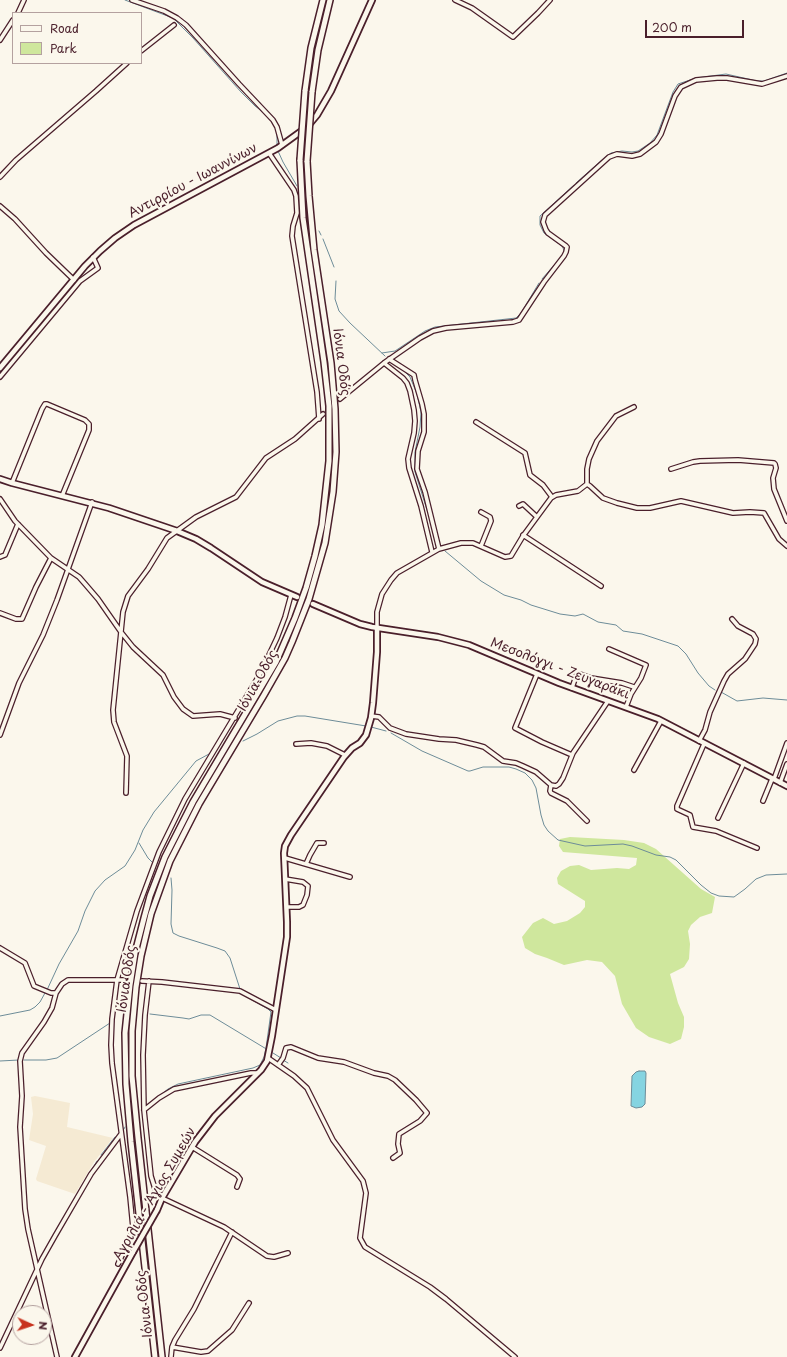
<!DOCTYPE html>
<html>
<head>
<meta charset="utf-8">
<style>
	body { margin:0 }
	#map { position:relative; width:787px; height:1357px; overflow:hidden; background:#fbf7ec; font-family:"Playpen Sans",sans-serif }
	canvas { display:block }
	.legend { position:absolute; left:12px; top:12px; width:130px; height:52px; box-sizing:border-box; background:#fbf7ec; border:1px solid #b4a19f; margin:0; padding:5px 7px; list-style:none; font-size:12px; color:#4a1f2b }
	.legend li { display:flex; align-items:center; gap:8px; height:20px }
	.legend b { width:20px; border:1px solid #b4a19f }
	.north { position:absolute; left:12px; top:1305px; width:40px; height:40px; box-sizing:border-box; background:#fbf7ec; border:1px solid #b4a19f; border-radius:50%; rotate:93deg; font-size:11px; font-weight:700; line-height:16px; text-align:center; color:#4a1f2b }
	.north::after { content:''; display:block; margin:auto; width:14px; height:18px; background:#c8321e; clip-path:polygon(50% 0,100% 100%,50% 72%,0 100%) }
	.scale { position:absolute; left:645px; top:20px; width:99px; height:18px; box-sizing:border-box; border:2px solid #4a1f2b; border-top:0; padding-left:5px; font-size:12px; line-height:14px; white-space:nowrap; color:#4a1f2b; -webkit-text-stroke:3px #fbf7ec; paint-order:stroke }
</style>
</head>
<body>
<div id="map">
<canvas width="787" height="1357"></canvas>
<ul class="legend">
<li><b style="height:5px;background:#fbf7ec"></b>Road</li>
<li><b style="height:11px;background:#cfe79d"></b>Park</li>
</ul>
<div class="north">N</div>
<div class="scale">200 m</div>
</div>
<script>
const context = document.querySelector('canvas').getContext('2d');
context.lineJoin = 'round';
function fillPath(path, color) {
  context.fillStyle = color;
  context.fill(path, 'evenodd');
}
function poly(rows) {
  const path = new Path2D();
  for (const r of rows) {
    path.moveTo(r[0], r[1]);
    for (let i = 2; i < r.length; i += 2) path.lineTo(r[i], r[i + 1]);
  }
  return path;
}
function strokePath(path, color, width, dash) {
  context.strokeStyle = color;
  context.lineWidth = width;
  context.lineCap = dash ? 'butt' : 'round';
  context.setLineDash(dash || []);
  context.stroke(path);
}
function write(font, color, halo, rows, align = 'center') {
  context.font = font + ' "Playpen Sans",sans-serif';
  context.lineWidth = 4;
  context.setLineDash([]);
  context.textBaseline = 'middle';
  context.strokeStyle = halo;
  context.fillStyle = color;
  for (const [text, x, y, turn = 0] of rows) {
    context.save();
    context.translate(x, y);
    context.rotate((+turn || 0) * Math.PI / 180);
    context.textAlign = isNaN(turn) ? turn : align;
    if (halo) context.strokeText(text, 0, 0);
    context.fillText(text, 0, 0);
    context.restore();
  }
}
const built = poly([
	[35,1096,70,1103,67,1127,113,1138,94,1162,75,1194,37,1181,36,1179,46,1146,29,1140,33,1114,31,1097]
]);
const green = poly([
	[570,837,624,840,644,843,656,849,701,889,715,897,712,913,700,917,691,925,688,931,690,944,689,959,684,967,670,974,678,1003,684,1017,684,1027,681,1039,670,1044,649,1037,636,1028,622,1004,615,976,602,962,587,960,564,965,547,958,535,954,525,948,522,937,533,923,543,918,554,924,567,921,580,913,585,907,585,901,558,884,557,878,561,871,570,866,579,865,591,870,617,868,629,869,636,865,637,858,563,852,559,846,560,839]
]);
const water = poly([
	[639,1071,645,1071,646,1073,645,1104,642,1107,636,1108,631,1106,632,1076,636,1072,639,1071]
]);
const stream = poly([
	[125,0,173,18,193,38,241,92,255,106,263,112],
	[277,132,277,145],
	[278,151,283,162,297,186],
	[576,183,603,159,611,153,622,151,632,152,638,151,650,143,657,135,673,92,678,84,696,78,726,74,757,81,764,81,787,73],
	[319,231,321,235],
	[323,239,334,267],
	[542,279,563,255,564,250,562,246,544,233,540,225,540,216,574,185],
	[336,281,335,299,339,311,350,323,385,356],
	[382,353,395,351,425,331,435,327,516,318,521,313,539,283],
	[401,368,410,377,417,394,421,412,420,427,415,452,415,472,428,513],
	[445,551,481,581,504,595,521,600,531,605,560,614,575,616,583,614,598,622,616,625,623,631,642,634,678,646,686,654,698,673,709,686,715,690],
	[721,692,737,701,763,698,787,700],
	[371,727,386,731],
	[391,733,422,751,468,771,470,771,483,767,509,767,516,769,525,773,532,780,536,788,541,815,544,825,548,831,558,840,585,846,623,844,632,846,656,855,670,857,676,860,701,885,711,893,719,896,734,897,745,889,756,879,766,875,787,874],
	[243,741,257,734,278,721,297,716,305,716,366,726],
	[139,843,148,858,152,862],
	[171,878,172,890,171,924,173,933,179,936,217,948,225,951,230,958,240,989],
	[47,990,59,964,78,931,85,911,95,891,105,880,125,866,135,850,143,830,154,812,196,761,209,754],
	[150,1014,183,1018,189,1019,201,1015,210,1015,268,1050],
	[0,1016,30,1010,35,1007,40,1002,45,993],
	[273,1053,281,1058],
	[24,1060,46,1060,57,1058,110,1023],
	[283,1060,288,1063],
	[0,1061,19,1060],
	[153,1101,168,1089,178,1084,253,1068,260,1065,264,1057,266,1048,271,1012,268,1009,245,996],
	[124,1129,125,1127],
	[101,1155,115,1137],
	[69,1209,97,1161]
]);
const minorTunnel = poly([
	[323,414,340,399],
	[124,980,142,981]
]);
const minor = poly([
	[132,0,164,11,177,18,186,25,239,84,273,120,277,127,282,145],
	[455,0,472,8,513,37,538,13,550,0],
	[18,13,24,0],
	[0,40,13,20],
	[141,51,174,25],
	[269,153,294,190,296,196,297,213,293,226,292,236,317,392,319,419],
	[0,177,16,160,96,91,127,63],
	[0,206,15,219,46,253,74,280],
	[389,359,414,375,415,380,422,404,424,414,424,432,418,451,417,469,425,492,439,549],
	[384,363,403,378,407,383,410,391,414,410,415,421,414,433,408,459,409,468,421,506,432,552],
	[0,377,80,281,98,268,93,257],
	[340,399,384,363,420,338,433,331,446,328,513,322,519,320,544,282,564,256,566,252,567,247,566,246,548,233,546,230,543,222,545,215,609,157,617,154,632,156,640,154,656,142,661,134,675,96,681,87,696,80,717,78,727,78,762,84,787,76],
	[476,422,525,453,530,475,543,485,552,497],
	[671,469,693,462,700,461,738,460,774,463,775,464,776,468,773,478,774,489,787,521],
	[12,483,42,409,45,404,47,404,85,420,89,424,89,430,62,496],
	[587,484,587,469,589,459,597,441,616,416,634,407],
	[0,499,15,521,51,558,79,577,86,585,98,599,121,632,133,647,163,675,174,697,183,709,193,716,220,714,235,718],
	[519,506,523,504,537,517],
	[523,535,601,586],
	[481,546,491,521,490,517,481,512],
	[0,557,5,555,18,524],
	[0,613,16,619,22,619,36,587,51,558],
	[377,628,377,612,382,594,391,580,397,573,439,549,461,543,473,543,505,557,511,556,523,536,551,498,556,495,578,491,587,484,590,486,603,498,617,503,637,508,650,508,681,501,733,513,750,512,764,513,779,539,787,546],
	[609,649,646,665,641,678,631,694,626,707],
	[537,674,515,728,542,742,572,755],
	[572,688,576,676,580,674,591,678,622,683,634,687],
	[371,716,379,717,390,728,406,734,439,739,456,740,477,745,484,747,503,761,516,763,523,766,536,772,551,785,556,786,559,784,563,778,573,753,608,701],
	[0,735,19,683,43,635,57,600,92,502],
	[699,741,705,730,710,712,724,681,728,674,745,659,755,644,756,639,753,634,738,626,732,619],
	[296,744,311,743,327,746,345,755],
	[704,744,677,806,677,809,690,815,693,827,716,831,757,848],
	[634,770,661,721],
	[774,779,787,743],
	[780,783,787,764],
	[551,785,550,791,551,793,567,801,587,821],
	[126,793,127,756,114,722,113,710,123,612,128,596,148,569,167,538,196,517,236,497,266,458,295,439,323,414],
	[763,801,772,779],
	[718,818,744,763],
	[285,858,350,877],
	[306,864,310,855,317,843,324,843],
	[285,879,303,882,308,886,307,895,303,905,299,907,287,907],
	[0,948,25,963,34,986,51,993,56,993,62,984,68,980,124,980],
	[142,981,162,982,240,991,276,1010],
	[149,981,145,1015,143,1055,144,1110,151,1176,156,1192,162,1198,224,1227,267,1256,274,1257,288,1253],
	[56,993,52,1008,44,1022,22,1053,20,1061,22,1096,20,1127,25,1209,28,1229,57,1357],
	[268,1058,294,1076,307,1088,333,1140,363,1181,366,1193,360,1238,365,1247,430,1287,446,1299,515,1357],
	[278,1065,283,1058,286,1048,291,1047,318,1058,344,1062,374,1073,388,1076,395,1080,416,1100,427,1113,420,1121,399,1134,398,1144,400,1153,393,1158],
	[144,1110,159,1098,174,1089,251,1073,258,1073],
	[192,1147,237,1175,240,1179,237,1187],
	[118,1264,130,1238,133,1228,130,1197,112,1063,111,1045,112,1019,117,980,137,911,159,852,185,799,260,674,277,638,285,617,291,595],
	[172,1347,201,1352,208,1351,232,1330,249,1303],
	[0,1348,42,1259,55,1236,91,1174,121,1134],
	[171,1357,172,1347,175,1340,194,1309,232,1232]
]);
const major = poly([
	[0,368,85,266,100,251,115,238,134,225,278,148,307,127,317,115,331,91,372,0],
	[0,479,12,483,109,508,177,531,196,539,211,548,262,582,297,597],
	[313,604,360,624,372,627,438,637,469,645,559,683,658,719,787,786],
	[157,1210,162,1198,195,1142,215,1116,261,1070,267,1061,272,1036,287,937,287,922,284,853,285,846,291,835,344,757,352,748,360,743,366,735,371,718,373,703,377,652,377,628],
	[75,1357,133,1252]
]);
const highway = poly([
	[305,91,311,48,323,0],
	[312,92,318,50,330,0],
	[155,1357,131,1142,126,1084,125,1033,130,985,135,953,144,918,150,896,165,857,193,802,276,662,295,618,306,588,315,556,322,525,329,461,329,406,324,362,303,218,300,160],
	[162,1357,138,1138,132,1076,132,1031,136,987,141,956,151,914,170,861,199,804,264,695,285,658,292,642,309,599,325,543,333,492,336,452,335,409,331,363,314,250,309,196,307,161]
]);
const majorBridge = poly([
	[133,1252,157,1210]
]);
const highwayBridge = poly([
	[300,160,305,91],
	[307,161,312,92]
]);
const streetNames = [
	["Αντιρρίου - Ιωαννίνων",193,181,-28],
	["Ιόνια Οδός",341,362,83],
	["Μεσολόγγι - Ζευγαράκι",560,669,21],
	["Ιόνια Οδός",258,681,-61],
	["Ιόνια Οδός",127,979,-82],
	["Αγριλιά - Άγιος Συμεών",155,1194,-60],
	["Ιόνια Οδός",145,1304,-96]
];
fillPath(built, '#f5ead3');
fillPath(green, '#cfe79d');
fillPath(water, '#85d4e1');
strokePath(water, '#6d8c98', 1);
strokePath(stream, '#6d8c98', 1);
strokePath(minorTunnel, '#d8ccc5', 3.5, [3.5, 2]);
strokePath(minor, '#4a1f2b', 6);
strokePath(major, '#4a1f2b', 8);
strokePath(highway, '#4a1f2b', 8);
strokePath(minor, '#fbf7ec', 3.5);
strokePath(major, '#fbf7ec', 4.5);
strokePath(highway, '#fbf7ec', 5);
strokePath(majorBridge, '#4a1f2b', 8, []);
strokePath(highwayBridge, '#4a1f2b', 8, []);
strokePath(majorBridge, '#fbf7ec', 4.5);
strokePath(highwayBridge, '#fbf7ec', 5);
write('13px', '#4a1f2b', '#fbf7ec', streetNames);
</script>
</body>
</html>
